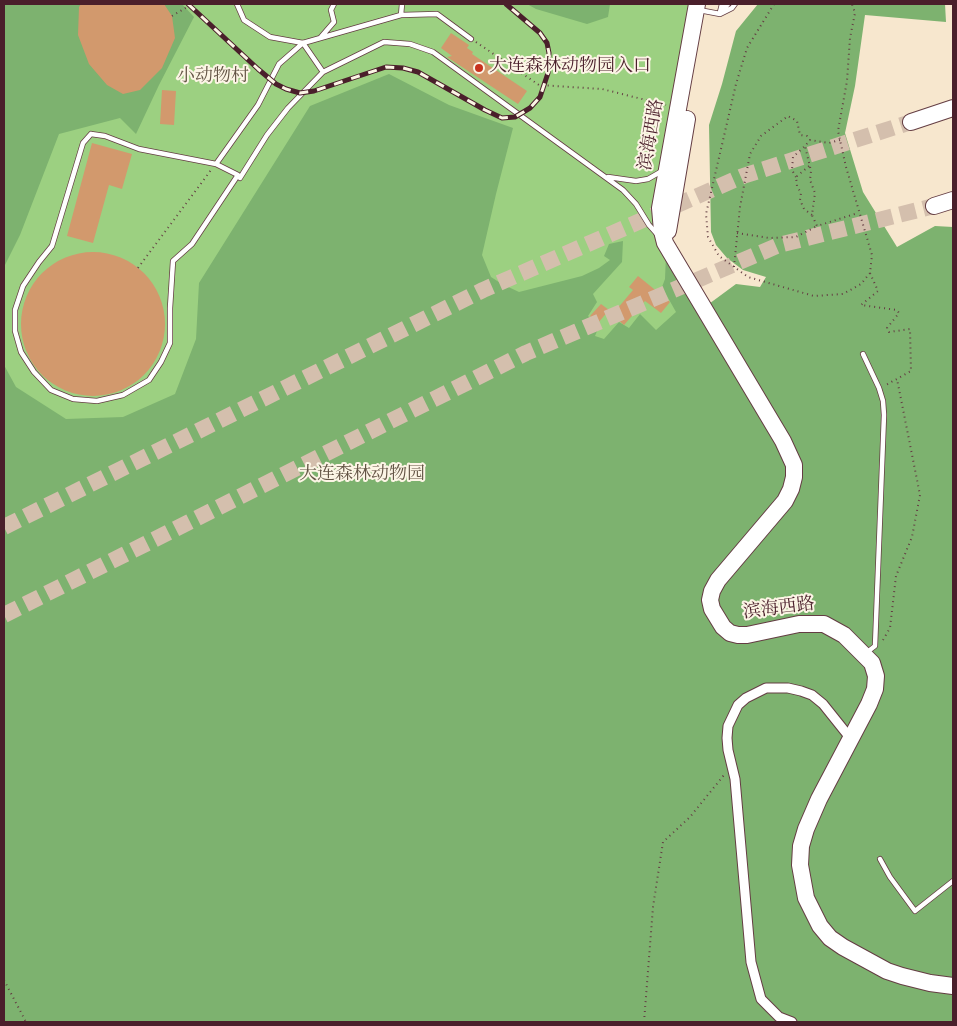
<!DOCTYPE html>
<html>
<head>
<meta charset="utf-8">
<style>
	body { margin:0 }
	#map { position:relative; width:957px; height:1026px; overflow:hidden; background:#f7e7ce; font-family:"Sorts Mill Goudy",serif }
	canvas { display:block }
	.frame { position:absolute; inset:0; border:5px solid #4a1f2b; pointer-events:none }
</style>
</head>
<body>
<div id="map">
<canvas width="957" height="1026"></canvas>
<div class="frame"></div>
</div>
<script>
const context = document.querySelector('canvas').getContext('2d');
context.lineJoin = 'round';
function fillPath(path, color) {
  context.fillStyle = color;
  context.fill(path, 'evenodd');
}
function poly(rows) {
  const path = new Path2D();
  for (const r of rows) {
    if (r.length === 3) {
      path.moveTo(r[0] + r[2], r[1]);
      path.arc(r[0], r[1], r[2], 0, 2 * Math.PI);
      continue;
    }
    path.moveTo(r[0], r[1]);
    for (let i = 2; i < r.length; i += 2) path.lineTo(r[i], r[i + 1]);
  }
  return path;
}
function strokePath(path, color, width, dash) {
  context.strokeStyle = color;
  context.lineWidth = width;
  context.lineCap = dash ? 'butt' : 'round';
  context.setLineDash(dash || []);
  context.stroke(path);
}
function write(font, color, halo, rows, align = 'center') {
  context.font = font + ' "Sorts Mill Goudy","Noto Serif SC",serif';
  context.lineWidth = 4;
  context.setLineDash([]);
  context.textBaseline = 'middle';
  context.strokeStyle = halo;
  context.fillStyle = color;
  for (const [text, x, y, turn = 0] of rows) {
    context.save();
    context.translate(x, y);
    context.rotate((+turn || 0) * Math.PI / 180);
    context.textAlign = isNaN(turn) ? turn : align;
    if (halo) context.strokeText(text, 0, 0);
    context.fillText(text, 0, 0);
    context.restore();
  }
}
const green = poly([
	[4,4,689,4,666,284,779,470,4,1022]
]);
const forest = poly([
	[4,4,182,4,194,17,159,85,136,134,120,118,59,134,20,235,4,267],
	[527,4,610,4,608,17,587,24,536,9],
	[758,4,945,4,946,22,865,15,855,86,845,133,863,192,897,247,935,226,953,227,953,1022,4,1022,4,365,16,387,66,419,123,417,175,394,196,339,199,283,310,106,389,74,449,105,513,128,496,194,482,255,491,277,502,284,519,292,582,276,599,268,610,260,604,256,609,244,623,241,622,262,593,294,597,302,588,316,599,326,595,336,604,339,619,322,629,328,640,314,656,330,676,312,662,287,665,279,666,255,698,312,736,284,760,287,766,277,743,270,727,258,716,245,711,232,709,125,722,84,736,31]
]);
const building = poly([
	[81,4,164,4,172,16,175,38,162,68,140,90,123,94,107,85,89,64,78,35,79,7],
	[451,33,469,45,467,48,473,52,472,54,527,91,518,104,447,57,452,56,441,48],
	[162,90,176,91,174,125,160,124],
	[92,143,132,154,122,189,109,185,93,243,67,236],
	[93,324,72],
	[638,276,670,302,661,313,645,301,624,325,612,315,633,290,629,287],
	[601,304,609,310,598,323,590,316]
]);
const highwayTunnel = poly([
	[4,527,483,290,743,176,911,122],
	[4,615,526,353,779,245,934,206]
]);
const path = poly([
	[774,4,747,48,736,84,706,214,708,237,719,256,748,277,814,296,843,294,861,284,870,273,872,255,846,167,838,131,847,81,850,38,855,13,852,4],
	[172,16,192,4],
	[476,42,539,85,602,89,666,105],
	[840,140,829,143,810,140,805,146,811,171,810,180,815,193,812,215,817,226,858,213],
	[809,166,796,177,797,186,801,193,800,200,804,209,812,215],
	[796,177,792,170,793,157,805,146],
	[737,233,769,238,796,237,817,226],
	[734,267,740,207,750,154,761,136,788,116,797,121,800,135,807,136,810,140],
	[138,268,211,170],
	[870,273,878,291,861,305,897,310,899,313,887,328,889,332,910,329,911,371,886,385],
	[883,640,890,628,896,576,912,537,920,495,897,379],
	[4,980,26,1022],
	[644,1022,653,907,663,842,690,817,724,775]
]);
const lane = poly([
	[237,4,244,20,270,37,303,43,401,15,437,14,471,39],
	[699,10,720,14,732,8,735,4],
	[722,11,728,4],
	[720,12,722,4],
	[401,15,402,4],
	[321,37,334,22,331,10,334,4],
	[91,134,105,136,139,149,216,164,238,175,192,244,173,261,170,308,170,343,161,362,149,380,123,395,97,401,73,399,51,390,34,372,21,352,15,331,15,310,23,286,39,262,52,246,83,143,91,134],
	[216,164,258,105,279,64,303,43,323,72,384,42,410,44,433,52,623,190,636,204,649,225,657,234],
	[608,177,636,181,648,179,662,171],
	[240,178,267,135,288,108,323,72],
	[863,354,879,388,883,401,884,415,875,646,866,653],
	[880,859,890,877,915,911,953,881]
]);
const street = poly([
	[792,1022,779,1017,761,999,751,962,735,779,728,750,727,738,728,726,738,705,746,698,766,688,788,688,801,691,812,695,823,704,851,739]
]);
const highway = poly([
	[697,4,660,208,662,231,665,243,783,441,794,465,794,477,791,489,785,501,718,580,712,591,710,600,712,609,723,627,730,633,738,635,747,635,799,624,824,624,844,635,872,663,876,676,875,689,869,704,819,799,806,829,801,846,800,865,806,898,820,926,830,938,843,947,887,971,902,976,930,983,953,986],
	[911,122,953,108],
	[934,206,953,200],
	[668,231,687,119]
]);
const rail = poly([
	[188,4,258,69,276,84,286,89,300,93,314,91,386,67,403,68,418,72,485,110,502,118,515,117,530,108,540,97,548,73,549,53,547,43,540,33,506,4]
]);
const markers = [
	[479,68,5,"#c8321e"]
];
const poiNames = [
	["大连森林动物园入口",489,68]
];
const parkNames = [
	["小动物村",213,78],
	["大连森林动物园",362,476]
];
const streetNames = [
	["滨海西路",653,135,-80],
	["滨海西路",779,610,-7]
];
fillPath(green, '#9cd081');
fillPath(forest, '#7db26f');
fillPath(building, '#d2996d');
strokePath(highwayTunnel, '#d4bfad', 16, [16, 8]);
strokePath(lane, '#643d43', 6);
strokePath(street, '#643d43', 11);
strokePath(highway, '#643d43', 18);
strokePath(path, '#643d43', 2, [1, 4]);
strokePath(lane, '#fff', 4.5);
strokePath(street, '#fff', 9);
strokePath(highway, '#fff', 16);
strokePath(rail, '#4a1f2b', 5);
strokePath(rail, '#fcf5e5', 3, [9]);
for (const [x, y, r, color] of markers) {
  const dot = new Path2D();
  dot.arc(x, y, r, 0, 2 * Math.PI);
  context.fillStyle = color;
  context.fill(dot);
  strokePath(dot, '#fcf5e5', 2);
}
write('18px', '#4a1f2b', '#fcf5e5', poiNames, 'left');
write('18px', '#635445', '#fcf5e5', parkNames);
write('18px', '#4a1f2b', '#fcf5e5', streetNames);
</script>
</body>
</html>
